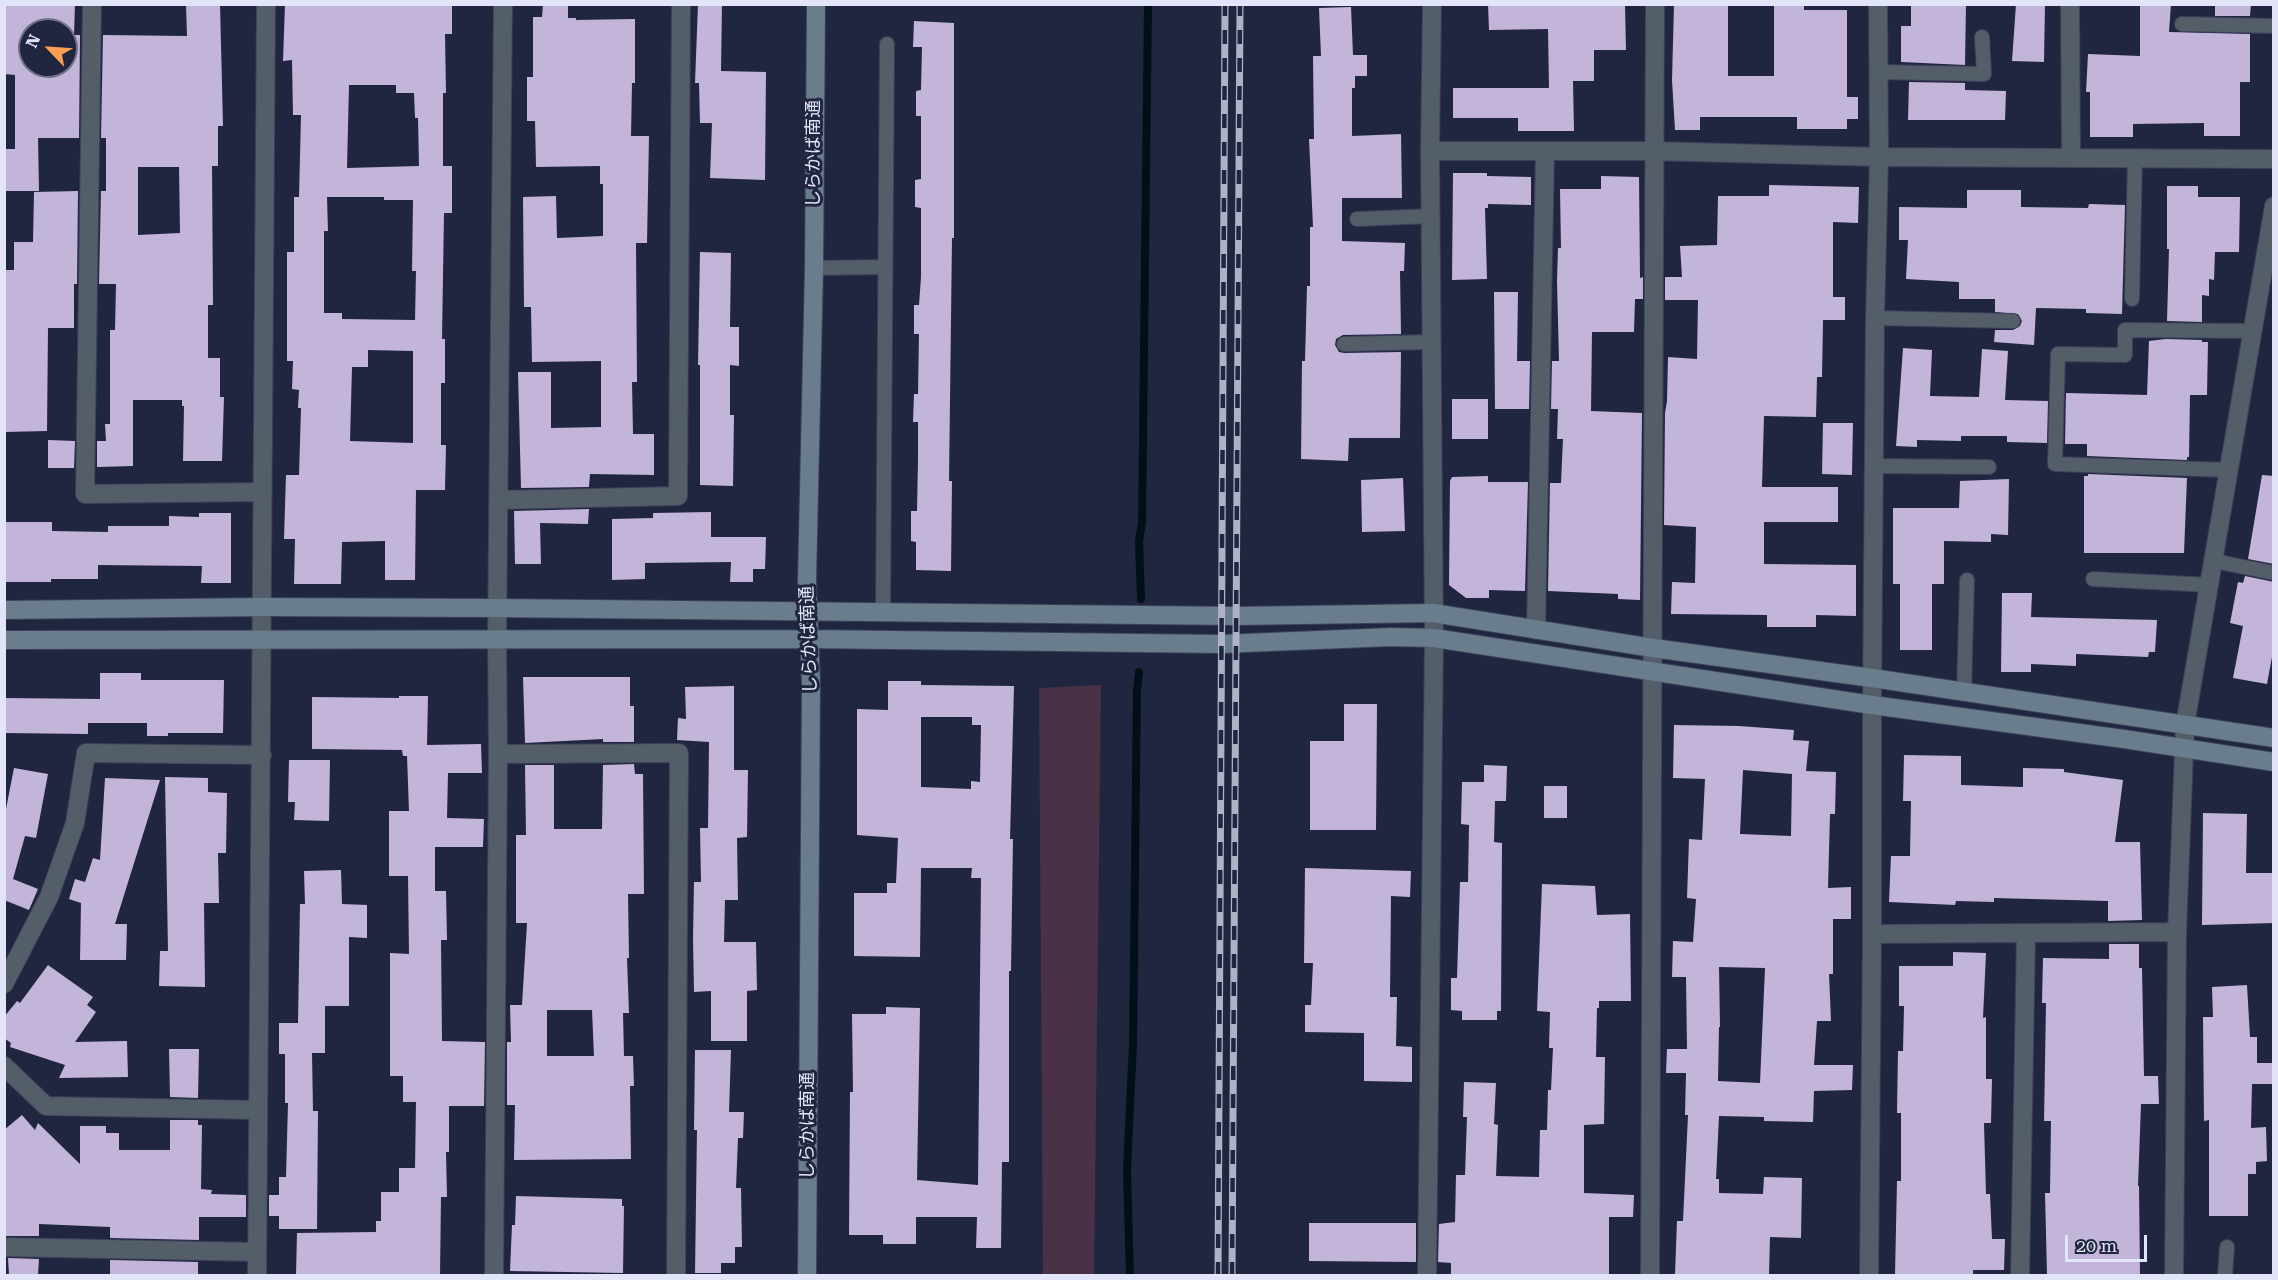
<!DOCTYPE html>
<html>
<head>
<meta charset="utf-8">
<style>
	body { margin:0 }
	#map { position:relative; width:2278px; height:1280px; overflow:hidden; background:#212640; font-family:"Roboto Serif",serif }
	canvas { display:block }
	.frame { position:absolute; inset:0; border:6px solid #e1e5f7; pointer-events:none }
	.north { position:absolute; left:18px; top:18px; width:60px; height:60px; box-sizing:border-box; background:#212640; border:2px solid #6e7289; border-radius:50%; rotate:295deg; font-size:16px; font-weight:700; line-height:24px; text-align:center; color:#e1e5f7 }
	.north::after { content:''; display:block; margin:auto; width:21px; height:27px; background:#fb9e50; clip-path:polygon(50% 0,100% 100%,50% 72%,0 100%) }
	.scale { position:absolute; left:2065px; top:1235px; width:82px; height:27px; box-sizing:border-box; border:3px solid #e1e5f7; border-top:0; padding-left:8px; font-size:18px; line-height:21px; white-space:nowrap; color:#e1e5f7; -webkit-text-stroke:4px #212640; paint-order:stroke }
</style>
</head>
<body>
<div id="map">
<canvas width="2278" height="1280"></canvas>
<div class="frame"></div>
<div class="north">N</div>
<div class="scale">20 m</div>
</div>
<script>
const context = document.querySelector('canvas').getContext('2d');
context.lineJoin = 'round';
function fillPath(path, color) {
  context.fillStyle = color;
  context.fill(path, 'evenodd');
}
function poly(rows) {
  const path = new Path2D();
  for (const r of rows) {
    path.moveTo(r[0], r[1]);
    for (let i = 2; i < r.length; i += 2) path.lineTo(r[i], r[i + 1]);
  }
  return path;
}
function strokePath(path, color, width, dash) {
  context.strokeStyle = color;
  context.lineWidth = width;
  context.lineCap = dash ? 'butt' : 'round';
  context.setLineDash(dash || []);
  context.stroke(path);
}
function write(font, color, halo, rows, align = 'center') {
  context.font = font + ' "Roboto Serif","Noto Sans JP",serif';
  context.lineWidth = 6;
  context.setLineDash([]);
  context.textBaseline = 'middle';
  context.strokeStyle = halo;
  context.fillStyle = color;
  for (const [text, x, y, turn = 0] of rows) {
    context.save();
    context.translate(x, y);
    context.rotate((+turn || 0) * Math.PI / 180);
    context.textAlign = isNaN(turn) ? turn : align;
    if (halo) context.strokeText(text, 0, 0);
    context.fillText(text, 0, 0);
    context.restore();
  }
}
const green = poly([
	[1101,685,1094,1275,1043,1275,1039,688]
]);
const stream = poly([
	[1141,599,1139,541,1142,522,1148,4],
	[1130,1276,1127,1170,1133,1043,1137,690,1139,672]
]);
const building = poly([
	[4,4,75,4,74,35,80,35,79,138,38,138,39,191,4,191,4,149,15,149,15,75,4,74],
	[30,30,66,30,66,66,30,66],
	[186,4,220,4,223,126,218,126,218,166,212,166,213,305,208,305,208,358,220,358,220,397,224,397,222,461,183,461,184,406,182,406,182,400,133,400,133,466,97,467,97,441,106,441,105,424,110,424,110,330,115,330,116,284,99,284,101,191,106,191,106,138,101,138,103,35,187,36],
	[138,167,179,167,180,233,138,235],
	[285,4,452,4,452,34,445,34,446,93,443,93,443,166,452,166,452,213,444,213,442,339,445,339,445,383,441,383,441,445,446,445,445,490,416,490,415,580,385,580,385,541,342,542,341,584,294,584,295,539,284,539,286,475,299,475,301,408,298,408,299,390,292,389,293,361,287,361,287,252,294,252,294,197,299,197,301,115,293,115,292,60,283,61],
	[349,85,396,85,396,93,414,93,415,118,418,118,419,166,347,168],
	[327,197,384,197,384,200,413,200,412,271,416,271,415,320,342,319,342,313,324,313,324,231,328,231],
	[368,350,413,351,413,443,350,441,352,367,368,367],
	[543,4,568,4,568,18,576,18,576,20,635,19,635,83,632,83,631,136,649,136,647,243,636,243,637,382,632,382,633,434,654,434,654,475,590,474,589,487,521,488,518,372,551,372,551,428,601,427,601,361,532,362,531,307,524,307,523,197,556,196,557,238,603,236,603,184,600,184,600,166,536,167,535,121,527,121,527,77,533,77,533,17,542,17],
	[698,4,722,4,721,71,766,72,765,180,710,178,712,123,700,123,699,83,695,83],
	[1488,4,1625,4,1626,50,1594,50,1594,81,1573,81,1574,131,1518,131,1518,118,1453,118,1453,88,1549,88,1548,29,1489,30],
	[1674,4,1728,4,1728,76,1774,76,1774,4,1804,4,1804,10,1847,10,1847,97,1858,97,1858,119,1847,119,1847,129,1797,129,1797,117,1700,117,1700,130,1675,130,1672,80],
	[1911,4,1966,4,1965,65,1901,62,1901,26,1911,26],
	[2016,4,2045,4,2044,62,2012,61],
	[2140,4,2171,4,2169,32,2250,34,2250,82,2240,82,2240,136,2204,136,2204,123,2133,124,2133,137,2090,137,2090,92,2086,92,2088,54,2140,56],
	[2215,4,2251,4,2250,16,2215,16],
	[1351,7,1353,55,1367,55,1367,76,1355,76,1355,88,1352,88,1352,136,1401,134,1402,198,1342,198,1342,241,1405,243,1404,271,1400,271,1401,334,1343,335,1336,339,1335,345,1339,352,1344,353,1401,352,1400,438,1349,438,1348,461,1301,459,1302,361,1305,361,1307,286,1310,286,1310,227,1313,227,1309,139,1314,139,1313,56,1321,56,1319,8],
	[914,21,954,23,954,238,952,238,949,481,952,481,951,571,916,570,916,542,911,541,911,511,917,511,918,461,918,422,913,422,914,394,918,394,919,334,914,334,914,305,919,305,921,277,921,208,915,207,915,180,921,179,921,116,916,116,916,91,921,90,922,47,913,47],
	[1909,82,1965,83,1965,90,2006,91,2005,120,1908,120],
	[1453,173,1487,173,1487,176,1531,177,1531,205,1488,204,1488,208,1485,208,1487,279,1452,280],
	[1601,176,1639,177,1640,278,1643,277,1643,299,1635,299,1634,332,1592,332,1591,411,1642,413,1640,600,1618,599,1618,594,1548,591,1550,483,1561,483,1563,439,1557,439,1558,409,1551,409,1552,361,1559,361,1557,281,1558,248,1561,248,1560,189,1601,189],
	[1769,185,1859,187,1858,223,1833,222,1833,297,1845,297,1845,320,1823,320,1822,377,1817,377,1816,417,1764,416,1762,487,1838,487,1838,522,1764,522,1764,564,1856,565,1856,616,1816,615,1816,627,1767,627,1767,615,1671,614,1672,582,1695,583,1696,527,1664,525,1665,413,1667,401,1668,357,1697,359,1698,300,1665,300,1665,277,1682,277,1680,246,1717,245,1718,196,1769,196],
	[2167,186,2198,186,2198,197,2240,197,2239,252,2215,252,2214,280,2209,279,2209,296,2202,295,2202,322,2167,321,2169,249,2167,249],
	[1967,190,2021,190,2021,207,2088,208,2089,204,2125,205,2122,314,2086,313,2086,309,2036,308,2034,345,1994,342,1995,330,2013,330,2020,326,2022,321,2018,314,1995,312,1995,299,1959,299,1959,282,1906,279,1908,240,1899,240,1899,207,1967,208],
	[78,191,77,284,74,284,74,328,48,328,47,431,4,432,4,270,14,270,14,242,33,242,34,192],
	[700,252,731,253,730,327,739,327,739,366,730,365,730,415,734,415,733,486,700,485,700,365,698,365],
	[1494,292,1518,292,1517,361,1530,361,1529,409,1495,409],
	[2166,339,2202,340,2202,342,2208,342,2207,395,2190,395,2189,457,2187,457,2187,460,2087,456,2087,444,2065,444,2066,393,2147,395,2149,341],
	[1903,348,1932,350,1930,396,1979,397,1982,349,2008,351,2005,400,2048,401,2047,443,2007,442,2007,436,1961,436,1961,441,1917,440,1917,447,1896,446],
	[1452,399,1488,399,1488,439,1452,439],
	[1823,423,1853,423,1852,475,1822,474],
	[48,440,75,441,74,468,48,468],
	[2088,474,2187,478,2184,553,2084,553,2084,476,2088,476],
	[2262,475,2274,476,2274,564,2248,559],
	[1488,476,1488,482,1528,482,1525,591,1489,590,1489,598,1466,598,1449,585,1450,481,1452,477],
	[1403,478,1405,531,1362,532,1361,480],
	[2009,479,2008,535,1991,534,1991,542,1944,541,1944,584,1932,584,1932,650,1900,650,1900,584,1893,584,1893,508,1959,508,1960,481],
	[589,509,588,524,540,523,541,564,515,564,514,511],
	[711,512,711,537,766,537,765,569,753,569,753,582,730,582,731,562,645,563,645,579,612,580,612,519,653,518,653,513],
	[199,513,231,513,231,583,201,583,202,566,98,565,98,579,51,579,51,582,4,582,4,522,52,522,52,531,108,532,108,526,169,526,169,516,199,517],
	[2245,576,2274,582,2274,646,2267,684,2233,678,2243,626,2230,623,2238,582,2243,583],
	[2002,593,2032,593,2031,617,2157,620,2155,652,2149,652,2148,657,2076,654,2076,666,2031,664,2031,672,2001,672],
	[100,673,141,673,141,680,224,680,223,733,168,733,168,736,147,736,147,723,88,723,88,734,4,733,4,698,100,699],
	[523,677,630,677,630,706,634,706,634,742,603,742,603,739,525,743],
	[888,681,921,681,921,685,1014,686,1010,839,1013,839,1011,971,1009,971,1009,1162,1002,1162,1001,1248,976,1248,977,1217,916,1217,916,1244,883,1244,883,1235,849,1235,850,1092,853,1092,852,1014,886,1014,886,1007,920,1008,917,1180,978,1185,981,878,971,878,972,868,921,868,920,957,854,956,854,893,887,893,887,883,896,883,898,838,857,835,857,709,888,710],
	[921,717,972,717,972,725,981,725,980,782,971,781,971,789,921,787],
	[734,686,734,770,748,770,747,837,737,838,738,900,725,900,724,942,756,942,757,990,747,991,747,1041,711,1041,711,991,694,992,693,938,694,882,701,882,700,828,708,828,709,742,677,740,678,718,686,719,685,687],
	[399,696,428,696,427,745,481,744,482,773,448,773,447,818,484,819,483,847,435,847,435,891,446,891,447,940,441,940,442,1041,485,1042,484,1106,449,1106,449,1152,446,1152,447,1197,441,1197,440,1275,296,1275,297,1233,376,1232,376,1221,381,1221,381,1192,399,1192,399,1168,415,1168,416,1102,403,1102,403,1076,390,1076,390,953,409,954,408,876,389,876,389,811,409,811,407,756,403,756,402,750,312,749,312,697,399,698],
	[1344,704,1377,704,1376,830,1310,830,1310,741,1344,741],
	[1674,725,1739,726,1794,730,1793,740,1809,741,1806,771,1836,772,1835,814,1830,814,1828,888,1851,887,1851,919,1833,919,1833,974,1829,974,1831,1021,1817,1021,1814,1065,1853,1065,1852,1090,1814,1091,1813,1122,1764,1121,1764,1117,1719,1116,1716,1179,1719,1179,1719,1193,1763,1194,1764,1177,1802,1178,1801,1238,1770,1237,1769,1275,1675,1274,1677,1221,1683,1221,1688,1115,1685,1115,1686,1073,1666,1073,1667,1049,1687,1049,1686,977,1672,977,1673,941,1693,942,1696,899,1687,898,1689,839,1702,840,1705,779,1673,778],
	[1743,770,1792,774,1791,836,1740,834],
	[1719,967,1765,968,1760,1083,1718,1081,1719,1027,1720,1027],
	[1904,755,1961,756,1961,785,2023,787,2023,768,2064,769,2064,772,2123,780,2115,842,2140,842,2142,920,2108,921,2108,901,1994,898,1994,902,1956,901,1955,905,1889,902,1891,856,1910,856,1911,801,1903,801],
	[289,760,330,760,329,821,294,820,295,802,288,802],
	[634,764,635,774,643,774,644,894,628,894,629,958,627,958,629,1013,623,1013,624,1056,633,1056,634,1086,630,1086,631,1159,514,1160,515,1105,507,1105,507,1042,511,1042,510,1005,522,1005,527,923,516,923,516,835,526,835,525,765,554,765,554,829,602,829,603,765],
	[547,1010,592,1010,594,1056,547,1056],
	[1484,765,1507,766,1506,801,1495,801,1494,842,1502,843,1501,1011,1497,1011,1497,1020,1462,1020,1462,1011,1451,1010,1451,978,1457,978,1460,882,1468,882,1469,825,1461,824,1462,782,1484,782],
	[14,768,48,774,36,838,25,836,13,879,38,889,29,910,4,900,4,819],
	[165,777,208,778,208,792,227,793,226,853,218,853,219,903,204,903,205,987,159,986,160,951,168,951],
	[105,778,160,780,115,924,127,924,126,960,80,960,81,903,69,899,75,879,85,882,93,858,100,860],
	[1544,786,1567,786,1567,818,1544,818],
	[2203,813,2247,814,2246,873,2274,873,2274,923,2202,925],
	[1305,868,1411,871,1410,897,1391,896,1390,997,1397,997,1396,1046,1412,1047,1412,1082,1364,1081,1364,1033,1305,1032,1305,1005,1311,1005,1313,963,1304,963],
	[341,870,342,904,367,905,367,938,349,937,349,1006,325,1006,325,1053,312,1053,313,1111,318,1111,317,1229,279,1229,279,1216,269,1216,269,1195,279,1195,279,1177,286,1177,288,1103,285,1103,285,1054,279,1054,279,1023,298,1023,300,904,305,904,304,871],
	[1542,884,1595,886,1597,915,1630,914,1631,1001,1599,1001,1599,1008,1597,1008,1596,1057,1605,1057,1604,1124,1584,1125,1584,1193,1634,1195,1633,1217,1609,1217,1609,1275,1451,1275,1451,1263,1438,1262,1439,1224,1455,1222,1456,1175,1465,1175,1467,1117,1463,1117,1464,1082,1496,1083,1494,1124,1498,1125,1496,1176,1539,1177,1540,1130,1547,1130,1548,1090,1551,1090,1553,1048,1549,1048,1550,1012,1537,1011],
	[2109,944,2139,944,2139,968,2142,968,2144,1076,2158,1076,2159,1104,2141,1104,2138,1186,2139,1186,2140,1275,2047,1275,2045,1193,2050,1193,2051,1121,2044,1121,2046,1003,2042,1003,2043,958,2109,959],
	[1953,952,1986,953,1983,1018,1986,1017,1986,1079,1992,1079,1991,1123,1984,1123,1986,1194,1990,1194,1992,1239,2005,1239,2004,1270,1973,1270,1973,1275,1895,1275,1897,1181,1901,1181,1901,1113,1897,1113,1898,1051,1903,1051,1904,1006,1899,1006,1899,966,1953,966],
	[48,965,93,997,87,1005,96,1012,75,1042,127,1041,128,1077,59,1078,65,1065,10,1047,11,1043,4,1038,4,1017,17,1001,20,1003],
	[2247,985,2250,1037,2257,1037,2257,1063,2272,1063,2272,1084,2252,1084,2251,1128,2266,1127,2267,1161,2256,1162,2256,1174,2248,1174,2248,1216,2209,1216,2209,1120,2204,1121,2203,1017,2213,1017,2212,987],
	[169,1049,199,1049,198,1098,170,1097],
	[695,1050,731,1050,729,1112,744,1112,743,1138,738,1138,736,1188,741,1188,742,1247,735,1247,735,1263,721,1263,721,1273,695,1273,697,1130,694,1130],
	[22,1115,35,1130,38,1123,80,1164,80,1126,106,1126,106,1133,119,1133,119,1150,170,1150,170,1120,198,1120,198,1125,202,1125,201,1189,212,1190,211,1194,246,1195,246,1217,199,1217,199,1240,110,1238,110,1227,39,1224,39,1236,6,1236,4,1130],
	[516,1196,622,1199,622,1206,624,1206,623,1273,510,1271,512,1225,515,1225],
	[1309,1223,1416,1223,1416,1262,1309,1261],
	[8,1258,39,1259,38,1275,9,1275],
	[110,1260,198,1262,198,1275,110,1275]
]);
const lane = poly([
	[2182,24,2274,26],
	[1878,72,1984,74,1982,37],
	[1357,219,1431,216],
	[814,268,885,267],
	[2132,299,2135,157],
	[1875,318,2013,321],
	[1344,344,1431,342],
	[1874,466,1989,467],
	[2229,470,2055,464,2058,354,2125,355,2125,330,2253,331],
	[2214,561,2274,573],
	[2093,579,2210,585],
	[883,613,887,44],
	[1964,692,1967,580],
	[2225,1276,2227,1247]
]);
const street = poly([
	[92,4,85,494,263,492],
	[2070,4,2071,157],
	[1430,151,1654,151,1879,157,2274,159],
	[499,500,678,496,681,4],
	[1536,630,1545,151],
	[498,754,679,753,676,1276],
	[1872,934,2177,932],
	[4,984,49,897,75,823,86,753,262,755],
	[4,1066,46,1106,258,1110],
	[4,1247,257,1252],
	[257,1276,266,4],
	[494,1276,498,754,497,639,503,4],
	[1427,1276,1434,638,1430,151,1432,4],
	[1650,1276,1655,4],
	[1869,1276,1872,934,1872,705,1875,318,1879,157,1878,4],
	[2020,1276,2026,934],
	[2174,1276,2177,932,2185,725,2274,206]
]);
const secondary = poly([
	[4,610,262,607,497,608,1236,616,1433,613,1653,648,1872,678,2274,738],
	[4,640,809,639,1221,644,1391,637,1434,638,1872,705,2124,739,2274,762],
	[807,1276,811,683,807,580,814,268,816,4]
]);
const rail = poly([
	[1218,1276,1225,4],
	[1232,1276,1240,4]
]);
const streetNames = [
	["しらかば南通",814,154,-90],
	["しらかば南通",809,640,-92],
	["しらかば南通",808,1126,-90]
];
fillPath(green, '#493245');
strokePath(stream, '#001016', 8);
fillPath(building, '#c3b4d9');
strokePath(lane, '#3c415a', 16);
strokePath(street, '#3c415a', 20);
strokePath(secondary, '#3c415a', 20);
strokePath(lane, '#535e69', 14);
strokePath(street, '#535e69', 18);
strokePath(secondary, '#6a7d8d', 18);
strokePath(rail, '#aeb2c6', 7);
strokePath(rail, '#212640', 4.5, [14]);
write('18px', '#e1e5f7', '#212640', streetNames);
</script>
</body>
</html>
